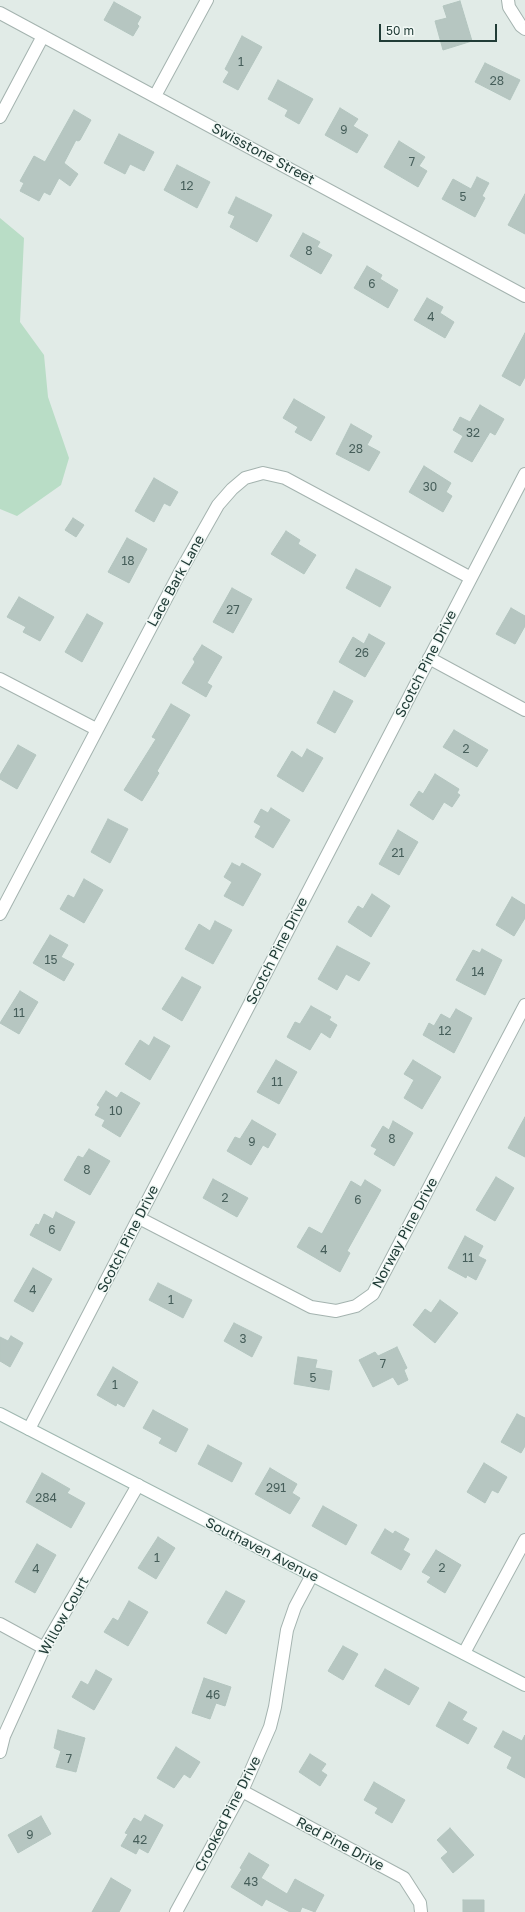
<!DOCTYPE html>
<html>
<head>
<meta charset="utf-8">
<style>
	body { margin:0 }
	#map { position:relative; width:525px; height:1912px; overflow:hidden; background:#e1ebe7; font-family:"Golos Text",sans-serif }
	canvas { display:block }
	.scale { position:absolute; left:379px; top:24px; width:118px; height:18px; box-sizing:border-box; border:2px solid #213c37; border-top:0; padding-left:5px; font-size:12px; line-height:14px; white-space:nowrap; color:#213c37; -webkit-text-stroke:3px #f1f8f5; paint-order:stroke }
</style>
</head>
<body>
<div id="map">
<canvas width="525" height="1912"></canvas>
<div class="scale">50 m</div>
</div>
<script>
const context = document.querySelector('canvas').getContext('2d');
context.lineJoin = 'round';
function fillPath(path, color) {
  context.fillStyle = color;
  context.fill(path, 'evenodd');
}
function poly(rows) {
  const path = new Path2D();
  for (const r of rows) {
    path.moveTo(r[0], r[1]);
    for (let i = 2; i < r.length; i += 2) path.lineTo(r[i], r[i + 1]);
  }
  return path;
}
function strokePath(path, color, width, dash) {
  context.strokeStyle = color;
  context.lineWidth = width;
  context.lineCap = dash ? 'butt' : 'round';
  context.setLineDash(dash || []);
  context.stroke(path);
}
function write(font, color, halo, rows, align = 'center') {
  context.font = font + ' "Golos Text",sans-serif';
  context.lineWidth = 3;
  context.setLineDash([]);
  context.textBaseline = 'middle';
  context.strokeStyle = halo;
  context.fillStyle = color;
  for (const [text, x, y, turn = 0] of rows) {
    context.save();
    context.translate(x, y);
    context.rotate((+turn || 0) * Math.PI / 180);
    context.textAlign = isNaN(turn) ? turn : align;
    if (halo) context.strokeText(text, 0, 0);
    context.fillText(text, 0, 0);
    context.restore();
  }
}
const green = poly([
	[0,218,24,238,20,322,44,355,48,397,69,458,61,485,17,516,0,509]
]);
const building = poly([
	[460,1,472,41,443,50,435,21,447,18,443,6,460,1],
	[114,2,141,17,137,24,139,26,133,36,104,20,114,2],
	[242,36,262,47,238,90,223,82,229,72,225,69,242,36],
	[485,63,520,80,510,100,475,82,485,63],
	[278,80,313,99,299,124,285,116,288,110,268,99,278,80],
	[340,108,358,119,353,126,368,135,357,153,325,135,340,108],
	[74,110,91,120,80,140,78,141,76,140,64,163,78,174,70,186,59,178,50,195,44,192,39,201,20,191,24,183,20,181,34,156,45,162,74,110],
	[119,134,154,152,144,171,130,164,125,174,104,163,119,134],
	[399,141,425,157,419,166,427,171,418,187,384,167,399,141],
	[177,165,210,182,197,208,164,190,177,165],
	[477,177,489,183,482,196,485,198,475,217,442,199,453,179,471,189,477,177],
	[525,194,525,234,508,225,525,194],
	[236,197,272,215,257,242,230,227,235,216,228,213,236,197],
	[303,233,320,242,317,247,332,255,321,274,290,256,303,233],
	[367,266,382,275,380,279,398,290,388,308,354,288,367,266],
	[427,298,443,307,440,313,454,322,445,338,414,320,427,298],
	[525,333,525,377,520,386,502,376,525,333],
	[294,399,325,417,311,441,295,432,298,427,283,418,294,399],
	[480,405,504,419,495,435,490,432,472,462,454,452,463,436,453,430,460,417,470,422,480,405],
	[351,424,372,436,367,445,380,452,369,471,336,454,351,424],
	[424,466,451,483,446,492,452,496,443,512,409,492,424,466],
	[154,478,178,492,170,506,164,503,154,522,135,511,154,478],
	[73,518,84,525,76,537,65,530,73,518],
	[286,531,300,540,298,544,316,555,304,574,271,554,286,531],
	[127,538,147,549,129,583,108,572,127,538],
	[356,569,391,587,380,607,346,588,356,569],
	[232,588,252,599,233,633,213,622,232,588],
	[19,597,54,617,40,641,23,632,26,627,7,617,19,597],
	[511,608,525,616,525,626,515,644,496,634,511,608],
	[87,614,103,623,82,662,65,652,87,614],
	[369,634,385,643,365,677,339,662,353,637,364,644,369,634],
	[202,645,222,657,207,683,212,686,206,697,182,683,195,662,193,659,202,645],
	[334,691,353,701,335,733,317,723,334,691],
	[171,704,190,715,157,771,159,773,142,801,124,790,156,739,152,737,171,704],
	[454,730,488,750,477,767,443,747,454,730],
	[18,745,36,755,17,789,0,779,0,775,18,745],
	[307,749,323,758,303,792,277,776,292,751,302,758,307,749],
	[435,774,459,789,457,793,460,795,452,807,444,802,433,820,410,805,419,791,423,794,435,774],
	[271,808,290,820,273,848,255,837,261,826,254,822,261,809,268,813,271,808],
	[108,819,128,829,110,863,91,852,108,819],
	[398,830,418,842,399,875,379,864,398,830],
	[232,863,240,867,242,863,261,874,243,906,224,896,232,882,224,877,232,863],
	[84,879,103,890,84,923,60,909,68,895,74,898,84,879],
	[372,894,390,906,371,937,348,922,358,906,363,909,372,894],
	[512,897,525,905,525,918,514,936,496,925,512,897],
	[215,921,232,930,213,964,185,949,199,924,210,931,215,921],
	[50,935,68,945,61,957,74,964,64,981,33,963,50,935],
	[337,946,370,963,359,981,346,974,337,990,318,979,337,946],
	[482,949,502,960,485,995,456,980,473,950,480,953,482,949],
	[182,977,201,987,182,1021,162,1009,182,977],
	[20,991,38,1002,19,1034,0,1023,20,991],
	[311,1006,331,1017,329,1020,337,1025,330,1038,321,1032,310,1050,287,1037,295,1022,300,1024,311,1006],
	[456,1009,472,1018,454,1053,423,1035,429,1023,434,1026,441,1014,450,1019,456,1009],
	[154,1037,170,1046,150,1080,125,1064,140,1040,149,1046,154,1037],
	[276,1060,297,1072,279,1104,257,1092,276,1060],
	[413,1060,441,1077,422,1109,404,1098,414,1080,404,1074,413,1060],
	[106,1091,117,1098,121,1092,140,1103,120,1137,102,1126,105,1120,95,1115,100,1107,97,1105,106,1091],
	[525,1117,525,1157,508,1148,525,1117],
	[252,1120,276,1134,268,1148,263,1145,251,1165,227,1151,235,1137,240,1139,252,1120],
	[393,1121,413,1133,394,1166,374,1154,377,1149,371,1146,383,1126,389,1130,393,1121],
	[89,1149,110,1161,90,1195,64,1180,78,1156,83,1158,89,1149],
	[496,1177,514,1188,495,1221,476,1210,496,1177],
	[213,1179,248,1198,237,1217,203,1198,213,1179],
	[365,1180,381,1190,347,1251,350,1253,340,1272,297,1247,309,1227,322,1234,351,1181,361,1187,365,1180],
	[56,1212,75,1222,60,1251,30,1235,36,1224,39,1225,44,1214,53,1219,56,1212],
	[465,1236,483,1246,478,1256,486,1260,476,1280,467,1275,466,1278,448,1268,465,1236],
	[33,1268,52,1279,33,1312,14,1301,33,1268],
	[158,1283,192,1300,183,1318,149,1300,158,1283],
	[440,1300,458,1313,435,1343,413,1325,425,1309,431,1313,440,1300],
	[234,1323,262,1337,252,1357,224,1341,234,1323],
	[11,1336,23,1343,10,1367,0,1361,0,1337,8,1341,11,1336],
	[397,1347,407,1368,404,1370,408,1380,398,1385,393,1377,373,1387,359,1360,375,1352,378,1356,397,1347],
	[298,1357,317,1360,315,1368,332,1371,329,1390,294,1384,298,1357],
	[113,1367,138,1382,124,1407,117,1403,116,1406,97,1395,113,1367],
	[153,1410,188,1429,176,1452,159,1443,162,1438,143,1428,153,1410],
	[517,1414,525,1418,525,1446,521,1453,501,1442,517,1414],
	[208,1445,242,1463,232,1482,198,1464,208,1445],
	[484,1463,507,1477,498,1493,492,1490,485,1503,467,1492,484,1463],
	[270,1468,297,1484,292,1493,300,1498,290,1514,255,1494,270,1468],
	[42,1473,70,1489,67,1493,85,1503,71,1528,26,1502,42,1473],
	[323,1506,357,1525,346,1545,312,1526,323,1506],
	[385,1529,393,1534,395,1531,409,1539,403,1550,410,1554,401,1570,371,1553,385,1529],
	[158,1537,175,1548,156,1579,138,1568,158,1537],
	[37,1544,56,1555,35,1593,15,1582,37,1544],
	[436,1550,461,1565,445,1593,427,1582,431,1577,422,1572,436,1550],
	[226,1591,245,1601,226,1634,207,1623,226,1591],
	[129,1601,148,1612,128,1646,104,1632,113,1618,118,1621,129,1601],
	[343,1646,358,1654,343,1680,328,1671,343,1646],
	[385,1669,419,1688,409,1705,375,1686,385,1669],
	[96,1670,112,1679,94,1710,72,1697,81,1681,88,1685,96,1670],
	[204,1678,231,1687,225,1706,216,1703,210,1719,192,1713,204,1678],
	[449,1702,467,1712,462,1720,477,1728,468,1744,436,1726,449,1702],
	[58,1730,85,1738,76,1772,56,1767,61,1751,54,1748,58,1730],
	[503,1731,522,1741,525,1735,525,1778,507,1768,512,1757,494,1747,503,1731],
	[176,1747,200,1762,190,1778,184,1774,174,1788,157,1778,176,1747],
	[310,1754,326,1764,321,1771,327,1775,320,1786,299,1772,310,1754],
	[374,1782,405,1800,392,1823,375,1813,378,1808,364,1800,374,1782],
	[145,1815,163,1825,148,1853,139,1848,136,1854,121,1846,128,1834,125,1833,134,1818,141,1822,145,1815],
	[41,1816,51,1834,18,1853,8,1835,41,1816],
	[450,1828,474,1855,453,1873,441,1858,448,1852,437,1840,450,1828],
	[249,1853,269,1865,261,1878,287,1894,295,1879,324,1895,315,1912,302,1907,300,1912,290,1912,266,1899,262,1906,231,1887,242,1869,240,1868,249,1853],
	[111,1878,131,1890,119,1912,92,1912,111,1878],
	[463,1900,484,1900,484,1912,463,1912,463,1900]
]);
const street = poly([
	[508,0,509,7,521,26,525,29],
	[0,13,525,296],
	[155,96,207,0],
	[0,117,43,36],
	[429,658,525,710],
	[0,679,96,729],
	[0,914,179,574,218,505,232,489,245,478,263,473,285,478,471,578],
	[139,1218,311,1307,336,1311,356,1306,373,1294,525,1005],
	[29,1429,525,474],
	[0,1624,44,1648],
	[464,1653,525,1540],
	[0,1752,4,1736,44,1648,138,1485],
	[242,1791,404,1878,420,1903,421,1912],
	[176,1912,242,1791,270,1727,275,1707,287,1630,295,1607,312,1575]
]);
const secondary = poly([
	[0,1414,525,1685]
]);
const numberNames = [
	["1",241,62],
	["28",497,81],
	["9",344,130],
	["7",412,162],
	["12",187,186],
	["5",463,197],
	["8",309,251],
	["6",372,284],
	["4",431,317],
	["32",473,433],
	["28",356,449],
	["30",430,487],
	["18",128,561],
	["27",233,610],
	["26",362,653],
	["2",466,749],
	["21",398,853],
	["15",51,960],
	["14",478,972],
	["11",19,1013],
	["12",445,1031],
	["11",277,1082],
	["10",116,1111],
	["8",392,1139],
	["9",252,1142],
	["8",87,1170],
	["2",225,1198],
	["6",358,1200],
	["6",52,1230],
	["4",324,1250],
	["11",468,1258],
	["4",33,1290],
	["1",171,1300],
	["3",243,1339],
	["7",383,1364],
	["5",313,1378],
	["1",115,1385],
	["291",276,1488],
	["284",46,1498],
	["1",157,1558],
	["2",442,1568],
	["4",36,1569],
	["46",213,1695],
	["7",69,1759],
	["9",30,1835],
	["42",140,1840],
	["43",251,1882]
];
const streetNames = [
	["Swisstone Street",263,154,28],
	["Lace Bark Lane",176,581,-61],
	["Scotch Pine Drive",426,664,-63],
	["Scotch Pine Drive",277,951,-63],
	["Norway Pine Drive",405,1233,-62],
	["Scotch Pine Drive",128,1239,-63],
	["Southaven Avenue",262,1550,27],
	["Willow Court",64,1616,-61],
	["Crooked Pine Drive",228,1814,-63],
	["Red Pine Drive",340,1844,28]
];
fillPath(green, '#b9ddc6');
fillPath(building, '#b6c6c1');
strokePath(building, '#b3c5bf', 1);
strokePath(street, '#a4b3af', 14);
strokePath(secondary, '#9fb7b0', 14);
strokePath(street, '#fff', 12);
strokePath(secondary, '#fff', 12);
write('12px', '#465e5a', null, numberNames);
write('14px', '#213c37', '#f1f8f5', streetNames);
</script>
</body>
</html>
